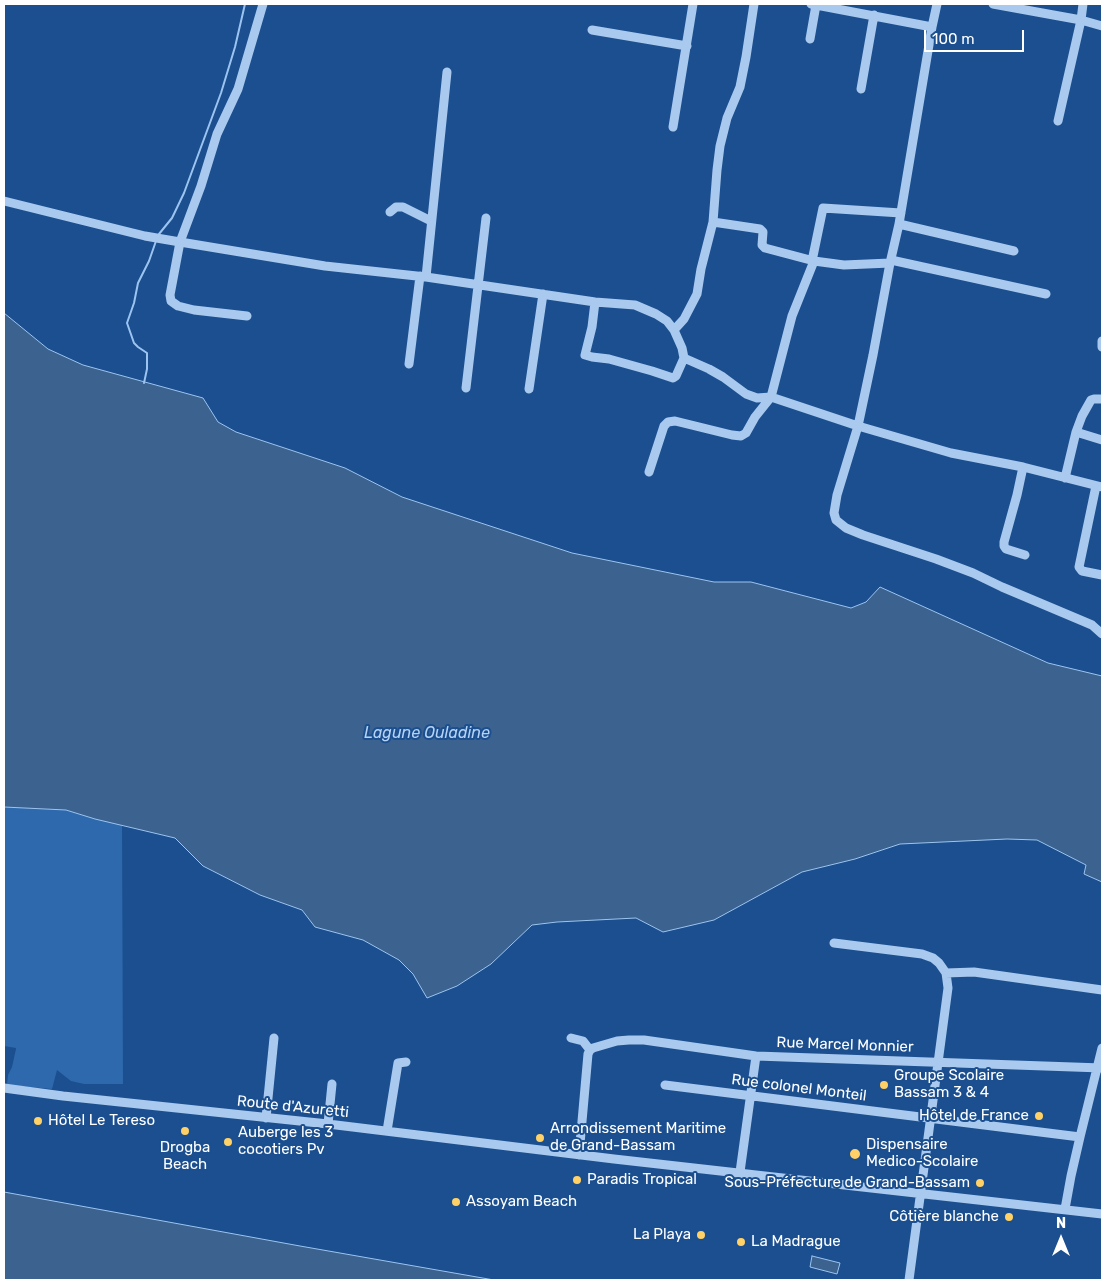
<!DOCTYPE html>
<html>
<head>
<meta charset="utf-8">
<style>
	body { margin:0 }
	#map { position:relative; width:1106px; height:1284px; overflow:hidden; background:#1b4f8f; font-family:Rubik,sans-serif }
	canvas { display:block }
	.frame { position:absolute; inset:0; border:5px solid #fff; pointer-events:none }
	.north { position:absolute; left:1036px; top:1214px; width:50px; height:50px; -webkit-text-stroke:4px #1b4f8f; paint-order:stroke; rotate:0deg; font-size:14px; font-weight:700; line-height:20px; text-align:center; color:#fff }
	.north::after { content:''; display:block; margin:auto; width:18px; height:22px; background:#fff; clip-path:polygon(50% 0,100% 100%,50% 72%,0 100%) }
	.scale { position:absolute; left:924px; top:30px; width:100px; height:22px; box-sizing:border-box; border:2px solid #fff; border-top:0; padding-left:6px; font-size:15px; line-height:18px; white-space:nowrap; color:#fff; -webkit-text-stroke:4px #1b4f8f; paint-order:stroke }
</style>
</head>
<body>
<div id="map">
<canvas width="1106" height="1284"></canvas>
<div class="frame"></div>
<div class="north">N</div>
<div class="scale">100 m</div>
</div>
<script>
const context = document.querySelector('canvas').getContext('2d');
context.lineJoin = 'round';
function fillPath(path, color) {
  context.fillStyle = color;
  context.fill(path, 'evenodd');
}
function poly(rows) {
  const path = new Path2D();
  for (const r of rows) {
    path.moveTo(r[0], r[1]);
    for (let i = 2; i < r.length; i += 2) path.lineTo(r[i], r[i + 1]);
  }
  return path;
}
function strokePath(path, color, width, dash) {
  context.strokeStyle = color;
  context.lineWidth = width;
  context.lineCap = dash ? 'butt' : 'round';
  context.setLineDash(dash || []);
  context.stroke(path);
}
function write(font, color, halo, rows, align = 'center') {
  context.font = font + ' Rubik,sans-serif';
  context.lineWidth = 4;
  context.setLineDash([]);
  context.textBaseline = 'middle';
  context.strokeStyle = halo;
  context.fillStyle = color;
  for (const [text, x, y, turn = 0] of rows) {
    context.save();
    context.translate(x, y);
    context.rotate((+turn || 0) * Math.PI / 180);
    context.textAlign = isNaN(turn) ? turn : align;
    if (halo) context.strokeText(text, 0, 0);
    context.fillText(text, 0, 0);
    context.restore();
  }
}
const green = poly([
	[4,807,66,810,95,819,122,818,123,1084,84,1084,71,1081,57,1070,52,1089,7,1085,8,1075,12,1067,16,1049,16,1048,4,1046]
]);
const water = poly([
	[4,313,48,349,83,365,203,398,218,422,236,432,345,468,402,497,572,553,714,582,751,582,851,608,866,602,880,587,1048,663,1102,676,1102,882,1084,874,1086,865,1037,840,1007,839,900,844,855,859,802,872,714,920,663,932,636,918,557,922,532,925,491,964,457,986,427,998,413,974,399,960,363,940,315,927,302,910,260,895,203,866,175,838,95,819,66,810,4,807,4,313],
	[4,1192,300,1246,494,1280,4,1280,4,1192],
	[812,1256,840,1263,837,1274,810,1267,812,1256]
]);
const stream = poly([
	[159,234,172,218,184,193,221,93,235,47,245,4],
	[144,383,147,369,147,353,138,347,134,343,127,323,134,303,138,283,149,261,156,241]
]);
const minor = poly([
	[811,4,932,27],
	[937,4,932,27,899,224,890,263,873,355,858,426,837,495,834,513,836,520,846,528,863,535,936,559,973,573,1002,587,1085,622,1092,625,1102,634],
	[993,4,1081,20,1102,26],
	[592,30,687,46],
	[810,39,816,5],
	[861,89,874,15],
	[1058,121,1081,20,1083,4],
	[673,127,693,4],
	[4,201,145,236,180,242,325,266,426,277,595,302,635,305,656,314,667,321,674,330,682,348,684,358,709,369,723,377,746,394,757,398,771,397,858,426,951,453,1023,467,1102,487],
	[390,212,396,207,403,207,431,221],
	[713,222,760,229,763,232,762,245,765,248,814,261,844,265,890,263],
	[899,224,1014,251],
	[891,260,1046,294],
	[812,261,823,208,901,213],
	[426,277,447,72],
	[595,302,592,327,585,355,592,357,609,359,652,371,673,378,676,376,684,358],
	[247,316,194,310,178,306,171,301,170,295,180,242,201,186,217,134,238,89,263,4],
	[674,330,684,319,697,294,701,269,713,222,717,170,720,146,727,118,740,87,746,57,754,4],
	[1102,341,1102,347],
	[409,364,420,276],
	[466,388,486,218],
	[529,389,543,294],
	[1076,432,1102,440],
	[1023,467,1017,495,1004,542,1004,546,1006,549,1025,555],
	[649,472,664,426,668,422,675,421,732,435,741,436,746,433,755,417,771,397,792,316,814,261],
	[1065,478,1076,432,1082,416,1091,400,1094,399,1102,399],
	[1096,486,1079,567,1082,571,1102,575],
	[834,943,922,954,933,958,939,963,946,973,948,988,909,1280],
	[946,973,974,972,1102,990],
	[571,1038,583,1041,590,1050],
	[590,1050,593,1048,617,1041,629,1040,644,1040,756,1056,1102,1068],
	[665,1085,1080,1137],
	[4,1088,63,1096,328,1124,614,1159,1102,1214],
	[266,1118,274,1038],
	[328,1124,332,1084],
	[387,1131,398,1063,406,1062],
	[579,1155,588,1054,590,1050],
	[740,1172,756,1056],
	[1065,1209,1071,1176,1080,1137,1102,1048]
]);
const markers = [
	[884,1085,5,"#ffd166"],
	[1039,1116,5,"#ffd166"],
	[38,1121,5,"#ffd166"],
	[185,1131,5,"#ffd166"],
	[540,1138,5,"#ffd166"],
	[228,1142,5,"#ffd166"],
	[855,1154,6,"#ffd166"],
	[577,1180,5,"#ffd166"],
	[980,1183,5,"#ffd166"],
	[456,1202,5,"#ffd166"],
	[1009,1217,5,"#ffd166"],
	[701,1235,5,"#ffd166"],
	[741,1242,5,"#ffd166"]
];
const streetNames = [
	["Rue Marcel Monnier",845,1045,2],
	["Rue colonel Monteil",799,1088,7],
	["Route d'Azuretti",293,1107,6]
];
const poiNames = [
	["Groupe Scolaire",894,1076],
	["Bassam 3 & 4",894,1093],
	["Hôtel de France",1029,1116,"right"],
	["Hôtel Le Tereso",48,1121],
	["Arrondissement Maritime",550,1129],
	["de Grand-Bassam",550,1146],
	["Auberge les 3",238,1133],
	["cocotiers Pv",238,1150],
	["Dispensaire",866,1145],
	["Medico-Scolaire",866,1162],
	["Drogba",185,1148,"center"],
	["Beach",185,1165,"center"],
	["Paradis Tropical",587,1180],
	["Sous-Préfecture de Grand-Bassam",970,1183,"right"],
	["Assoyam Beach",466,1202],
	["Côtière blanche",999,1217,"right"],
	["La Playa",691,1235,"right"],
	["La Madrague",751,1242]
];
const waterNames = [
	["Lagune Ouladine",427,733]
];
fillPath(green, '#2e69ad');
fillPath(water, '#3c6290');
strokePath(water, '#9cc4f0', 1);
strokePath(stream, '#9cc4f0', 2);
strokePath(minor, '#a9c9ee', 9);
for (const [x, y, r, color] of markers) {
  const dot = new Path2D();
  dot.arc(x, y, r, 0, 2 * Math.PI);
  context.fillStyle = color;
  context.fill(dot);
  strokePath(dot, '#1b4f8f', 2);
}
write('15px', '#fff', '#1b4f8f', streetNames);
write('15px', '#fff', '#1b4f8f', poiNames, 'left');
write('italic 16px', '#b5d3f5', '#1b4f8f', waterNames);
</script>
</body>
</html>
